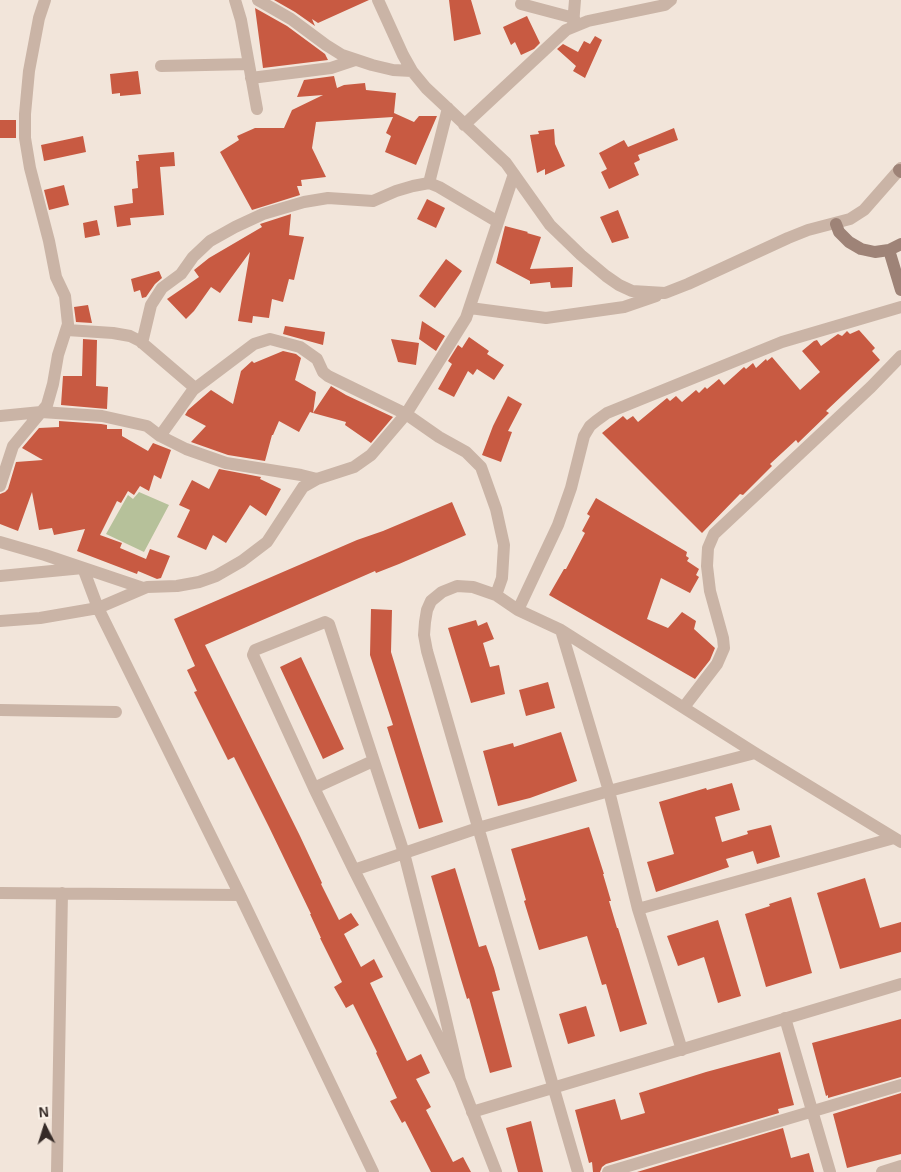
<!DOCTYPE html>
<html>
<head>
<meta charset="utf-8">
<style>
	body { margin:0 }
	#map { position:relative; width:901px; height:1172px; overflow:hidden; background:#f2e5da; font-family:Helvetica,sans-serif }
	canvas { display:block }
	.north { position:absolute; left:20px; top:1102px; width:50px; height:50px; -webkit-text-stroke:4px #faf0e7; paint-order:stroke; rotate:355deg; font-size:14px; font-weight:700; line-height:20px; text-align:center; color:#362b27 }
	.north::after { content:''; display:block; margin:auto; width:18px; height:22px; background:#362b27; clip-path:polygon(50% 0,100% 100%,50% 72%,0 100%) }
</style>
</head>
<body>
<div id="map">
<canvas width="901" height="1172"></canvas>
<div class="north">N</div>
</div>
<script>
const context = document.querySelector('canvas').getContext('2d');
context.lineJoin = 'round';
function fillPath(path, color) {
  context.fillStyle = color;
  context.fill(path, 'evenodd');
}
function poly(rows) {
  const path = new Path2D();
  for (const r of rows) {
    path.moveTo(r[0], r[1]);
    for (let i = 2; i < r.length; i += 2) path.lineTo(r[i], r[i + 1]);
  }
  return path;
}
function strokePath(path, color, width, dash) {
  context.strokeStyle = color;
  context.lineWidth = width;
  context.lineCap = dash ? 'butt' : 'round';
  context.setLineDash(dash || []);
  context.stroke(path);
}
const green = poly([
	[139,492,169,505,144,552,106,534,128,495,133,499]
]);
const building = poly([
	[274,0,369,0,318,23,312,19,315,26,295,12],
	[449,0,471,0,481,34,454,41],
	[255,8,287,26,325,54,328,60,263,68],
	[527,16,540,43,534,49,521,55,515,42,511,45,503,27],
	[595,36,602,40,585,78,573,71,576,66,557,49,563,44,578,52,584,41,590,44],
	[138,71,141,94,120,96,120,93,112,94,110,74],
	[334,76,337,88,344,85,365,83,366,90,396,93,394,113,414,122,419,116,437,116,416,165,385,152,391,136,386,133,393,117,316,122,312,148,326,177,301,180,302,186,297,186,300,195,252,210,220,152,239,140,237,136,255,128,284,128,292,110,323,95,297,97,304,80],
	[0,120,16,120,16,138,0,138],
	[674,128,678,140,638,155,640,160,634,163,639,175,609,189,601,172,607,169,599,153,624,140,628,147],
	[554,129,555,144,565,166,545,175,545,169,537,173,530,135,539,134,538,131],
	[83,136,86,152,44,161,41,145],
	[174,152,175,166,160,167,164,215,130,218,131,225,117,227,114,206,133,203,132,189,138,188,136,161,139,161,138,155],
	[64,185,69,205,49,210,44,190],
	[427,199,445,208,436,228,417,219],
	[618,210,629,238,612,243,600,217],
	[291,214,289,235,304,237,294,280,289,279,283,302,272,299,269,318,253,316,252,323,238,321,250,252,220,293,211,287,194,311,186,319,167,299,199,277,194,270,209,258,262,227,260,224],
	[97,220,100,235,85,238,83,223],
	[505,226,528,232,527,233,541,237,530,269,573,267,572,287,551,288,550,282,530,284,530,281,496,263],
	[446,259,462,271,435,308,419,296],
	[159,271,162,278,155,284,146,297,142,298,140,290,134,292,131,279],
	[88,305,92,323,76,322,74,307],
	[422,321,445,336,436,351,419,339],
	[285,326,325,332,323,345,283,334],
	[859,330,875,348,872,351,880,360,826,411,829,413,798,443,796,440,770,464,772,466,743,495,740,494,702,533,602,433,623,416,627,420,633,416,638,422,667,398,670,401,676,396,682,402,696,390,699,393,705,387,707,389,719,379,724,385,744,367,746,369,753,363,756,368,766,359,767,361,772,357,800,390,820,372,802,351,814,341,817,340,821,346,838,334,842,336,847,331,850,334],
	[469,337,489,351,487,354,504,365,494,380,477,369,473,375,468,371,454,397,438,389,452,364,448,361,458,345,462,348],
	[83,339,97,340,96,386,108,387,107,409,61,405,63,376,82,376],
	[391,339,419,343,416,365,398,362],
	[283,351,296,354,301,358,295,380,316,392,313,413,310,412,299,432,279,421,273,435,272,435,265,461,228,455,191,442,206,426,185,415,188,410,211,390,233,404,241,371,252,361,254,363],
	[331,386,346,395,393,417,371,443,345,425,346,422,313,413],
	[508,396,522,404,508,431,512,432,501,462,482,455,493,426],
	[59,421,101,424,107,425,107,429,122,429,122,436,148,451,153,443,171,450,161,479,154,475,149,491,140,486,134,495,128,491,121,503,117,501,100,535,122,543,120,548,146,559,150,549,170,556,161,578,157,579,138,571,137,574,77,551,85,529,54,535,52,528,39,530,32,492,18,531,0,524,0,494,5,492,8,489,16,462,43,460,22,448,39,428,59,427],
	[219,469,261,477,260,479,281,489,266,516,250,505,226,543,213,535,206,550,177,537,190,510,179,505,192,480,209,489],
	[596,498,687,552,686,556,689,558,687,561,699,569,696,575,699,577,690,593,661,578,647,619,668,628,682,612,696,621,694,629,715,648,710,660,695,679,549,595,564,569,566,569,585,533,582,531,590,516,587,514],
	[452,502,466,535,399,564,376,573,375,571,205,645,300,836,322,883,321,884,339,920,351,913,359,925,344,934,361,967,374,959,383,977,370,983,407,1061,421,1054,430,1073,416,1079,431,1107,426,1110,453,1162,463,1157,471,1172,431,1172,405,1121,402,1123,390,1101,397,1098,376,1053,377,1052,353,1004,346,1008,334,987,342,982,320,938,321,938,310,914,311,914,269,827,234,757,228,760,194,692,197,691,187,670,195,666,174,619,357,540,383,531],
	[371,609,392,610,391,652,443,822,419,829,387,727,393,725,370,655],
	[476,620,478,626,487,622,494,639,483,643,490,667,499,665,505,694,471,703,448,628],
	[301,657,344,749,323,759,280,667],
	[548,682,555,708,526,716,519,690],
	[561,732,577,781,530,798,498,806,483,751,513,743,514,747],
	[732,783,740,810,715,817,722,842,748,834,747,831,771,825,780,857,757,864,753,851,726,859,729,867,656,892,647,862,674,854,659,802,706,788,707,790],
	[589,827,604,874,603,874,611,901,609,901,617,928,618,928,647,1024,620,1032,606,984,602,985,587,936,539,950,524,901,526,900,511,849],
	[455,868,479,947,486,945,494,968,500,990,492,992,512,1067,490,1073,469,998,467,999,460,976,431,876],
	[865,878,880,928,901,922,901,952,840,969,817,893],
	[791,897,812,973,766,987,745,914,770,906,769,904],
	[718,920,741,996,718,1003,704,957,678,966,667,936],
	[586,1006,595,1036,568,1044,559,1014],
	[901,1019,901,1077,828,1098,828,1095,826,1096,812,1043],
	[780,1052,794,1105,778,1109,779,1113,606,1164,602,1167,600,1172,593,1172,592,1162,589,1163,575,1110,615,1099,621,1120,645,1113,639,1093,706,1072],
	[901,1093,901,1154,847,1168,833,1114],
	[531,1121,543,1172,518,1172,506,1128],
	[783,1128,791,1158,809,1153,814,1172,637,1172]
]);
const street = poly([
	[235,0,241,20,257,109],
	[258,0,291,19,326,45,342,55,372,65,393,70,412,71],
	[378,0,403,55,412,71,426,88,506,163,550,225,581,255,606,276,619,285,632,291,665,293,688,284,788,238,808,230,850,219,864,210,901,168],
	[521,4,574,18],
	[573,25,575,0],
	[161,66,249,64],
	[251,78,331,68,355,60],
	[464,125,566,30,588,21,665,5,671,0],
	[429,183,448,108],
	[470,308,546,318,624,307,656,296],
	[67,330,113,333,130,336,140,341,195,388],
	[142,343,151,305,162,288,181,274,193,257,210,241,235,227,263,214,304,202,328,198,373,201,396,191,413,186,429,183,439,187,498,222],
	[0,416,41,412,102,416,147,426,160,436,186,449,226,463,301,475,317,479],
	[160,436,193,390,254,344,270,339,300,347,317,359,323,372,328,376,406,414,439,437,466,452,481,467,496,509,504,545,502,578,496,595],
	[0,486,13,446,47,405,53,384,58,355,68,324,65,296,56,277,49,241,30,168,25,138,25,114,29,71,39,18,45,0],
	[0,542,45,555,143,588],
	[0,576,83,568,98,608,240,895,373,1172],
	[518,610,558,525,571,488,584,436,590,426,596,421,607,413,782,342,901,307],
	[0,621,40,618,98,608,147,587,177,586,199,582,216,576,242,561,267,542,303,487,317,479,354,467,371,455,406,414,466,318,514,174],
	[561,630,609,791,638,909,682,1050],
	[684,707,717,664,724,648,723,638,710,591,707,566,708,548,714,534,871,387,901,356],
	[0,710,116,712],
	[314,788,373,761],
	[354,870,478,828,609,791,755,753],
	[0,893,240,895],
	[638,909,894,838],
	[785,1018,830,1172],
	[460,1080,442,1003,404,853,329,624,325,622,255,650,253,655,314,788,354,870,460,1080,496,1172],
	[472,1112,901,984],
	[57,1172,62,893],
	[578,1172,427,651,424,635,425,622,427,610,431,601,442,592,457,586,473,587,496,595,518,610,561,630,755,753,901,842],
	[608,1172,901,1085],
	[882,1172,901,1166]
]);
const secondary = poly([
	[899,170,901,172],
	[836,224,839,232,849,242,861,249,875,252,889,250,901,244],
	[889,250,901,290]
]);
fillPath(green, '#b6c19a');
fillPath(building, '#c85a42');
strokePath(street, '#cab4a6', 12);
strokePath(secondary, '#9e8377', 12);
</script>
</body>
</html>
